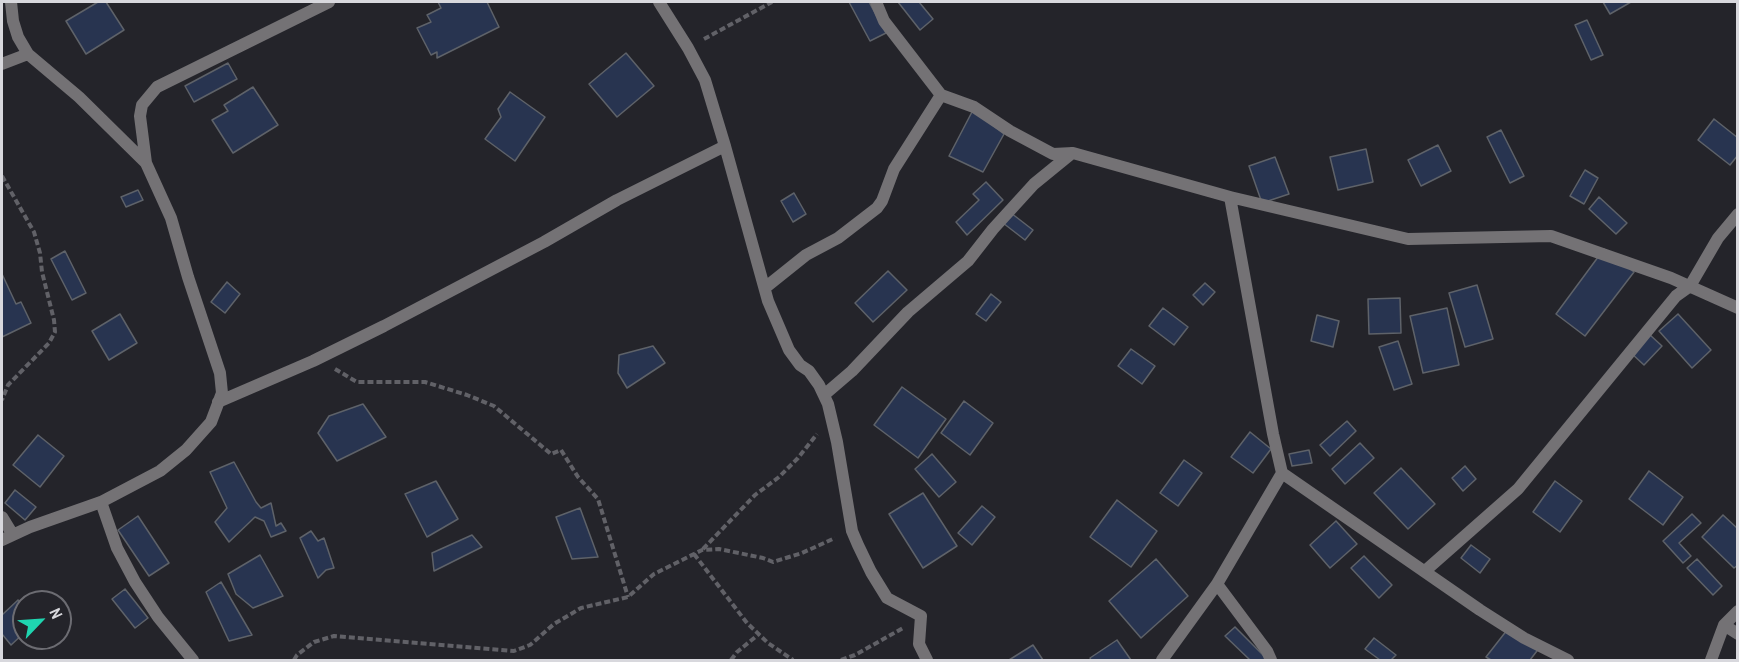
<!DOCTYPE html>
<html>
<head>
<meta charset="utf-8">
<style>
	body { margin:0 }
	#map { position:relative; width:1739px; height:662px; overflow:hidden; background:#24242a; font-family:"Archivo Narrow",sans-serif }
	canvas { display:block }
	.frame { position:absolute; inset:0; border:3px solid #d8d8dd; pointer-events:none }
	.north { position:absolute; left:12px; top:590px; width:60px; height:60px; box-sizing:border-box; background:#24242a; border:2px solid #6c6c72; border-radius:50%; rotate:65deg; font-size:16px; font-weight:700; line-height:24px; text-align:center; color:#d8d8dd }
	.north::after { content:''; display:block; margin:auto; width:21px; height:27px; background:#1fd5b0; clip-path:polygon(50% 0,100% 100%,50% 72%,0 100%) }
</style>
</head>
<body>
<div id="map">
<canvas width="1739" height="662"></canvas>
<div class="frame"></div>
<div class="north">N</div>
</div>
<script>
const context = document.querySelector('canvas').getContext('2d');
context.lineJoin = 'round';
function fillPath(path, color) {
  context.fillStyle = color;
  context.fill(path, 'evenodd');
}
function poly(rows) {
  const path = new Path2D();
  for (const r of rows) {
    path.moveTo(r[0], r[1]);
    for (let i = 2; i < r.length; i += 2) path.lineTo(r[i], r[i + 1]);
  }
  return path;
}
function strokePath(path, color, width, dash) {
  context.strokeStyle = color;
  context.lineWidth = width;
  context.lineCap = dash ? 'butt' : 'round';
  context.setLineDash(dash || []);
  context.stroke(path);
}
const building = poly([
	[98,2,106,2,124,30,86,54,66,21,98,2],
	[438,2,487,2,499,27,437,58,437,52,431,55,417,28,431,22,427,15,441,8,438,2],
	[849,2,869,2,886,33,870,41,849,2],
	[898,2,919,2,933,19,920,30,898,2],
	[1603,2,1631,2,1610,14,1603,2],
	[1587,20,1603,55,1591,60,1575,25,1587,20],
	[626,53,654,86,617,117,589,84,626,53],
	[228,63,237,79,194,102,185,86,228,63],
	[253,87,278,125,233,153,212,120,228,111,224,105,253,87],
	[510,92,545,117,515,161,485,139,501,117,498,109,510,92],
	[973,110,1004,134,983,172,949,156,973,110],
	[1714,119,1738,138,1738,155,1730,165,1698,140,1714,119],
	[1501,130,1524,176,1510,183,1487,137,1501,130],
	[1438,145,1451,171,1421,186,1408,160,1438,145],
	[1366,149,1373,182,1338,190,1330,157,1366,149],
	[1275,157,1289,194,1262,203,1249,166,1275,157],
	[1585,170,1598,178,1584,204,1570,196,1585,170],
	[986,182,1003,200,967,235,956,222,979,200,973,194,986,182],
	[138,190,143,200,126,207,121,197,138,190],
	[794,193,806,214,793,222,781,201,794,193],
	[1599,197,1627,223,1616,234,1589,209,1599,197],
	[1011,213,1033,230,1025,240,1003,223,1011,213],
	[1604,249,1634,272,1585,336,1556,314,1604,249],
	[65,251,86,293,72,300,51,259,65,251],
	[888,271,907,290,873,322,855,303,888,271],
	[2,274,16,304,21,302,31,323,2,337,2,274],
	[227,282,240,294,225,313,211,302,227,282],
	[1205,283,1215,292,1203,305,1193,295,1205,283],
	[1477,285,1493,339,1465,347,1449,293,1477,285],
	[991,294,1001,302,986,321,976,314,991,294],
	[1400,298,1401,333,1369,334,1368,299,1400,298],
	[1163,308,1188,327,1174,345,1149,326,1163,308],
	[1447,308,1459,365,1423,373,1410,316,1447,308],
	[120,314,137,343,109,360,92,331,120,314],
	[1678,314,1711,350,1692,368,1659,331,1678,314],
	[1317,315,1339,321,1333,347,1311,341,1317,315],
	[1649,334,1662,346,1644,365,1631,353,1649,334],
	[1398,341,1412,384,1394,390,1379,347,1398,341],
	[653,346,665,363,627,388,618,373,619,355,653,346],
	[1131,349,1155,366,1142,384,1118,366,1131,349],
	[902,387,946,419,918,458,874,425,902,387],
	[964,401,993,423,970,455,941,433,964,401],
	[363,404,386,437,337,461,318,433,329,416,363,404],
	[1347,421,1356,431,1330,456,1320,445,1347,421],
	[1250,432,1271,449,1253,473,1231,457,1250,432],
	[38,435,64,456,40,487,13,465,38,435],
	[1360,443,1374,458,1345,484,1332,469,1360,443],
	[1309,450,1312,463,1292,466,1289,454,1309,450],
	[932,454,956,482,939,497,915,469,932,454],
	[1184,460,1202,473,1178,506,1160,493,1184,460],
	[234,462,256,502,261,508,271,503,276,526,281,523,286,531,271,537,264,521,255,517,229,542,215,522,227,508,210,472,234,462],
	[1465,466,1476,479,1463,491,1452,478,1465,466],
	[1401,468,1435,504,1408,529,1374,493,1401,468],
	[1649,471,1683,497,1663,525,1629,499,1649,471],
	[436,481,458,519,427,537,405,494,436,481],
	[1555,481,1582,501,1560,532,1533,512,1555,481],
	[15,490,36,507,25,520,5,503,15,490],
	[923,493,957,546,923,568,889,514,923,493],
	[1117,500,1157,531,1131,567,1090,537,1117,500],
	[982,506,995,517,972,545,958,533,982,506],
	[580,508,598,557,572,559,556,517,580,508],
	[1692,514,1701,523,1679,543,1691,556,1683,563,1663,541,1692,514],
	[1723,515,1738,529,1738,565,1734,568,1702,537,1723,515],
	[138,516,169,563,149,576,118,530,138,516],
	[1336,521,1357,544,1330,568,1310,545,1336,521],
	[311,531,318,541,324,538,334,568,326,570,318,578,300,538,311,531],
	[472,535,482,547,434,571,432,553,472,535],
	[1471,545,1490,559,1480,573,1461,558,1471,545],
	[260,555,283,596,253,608,236,594,228,574,260,555],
	[1364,556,1392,585,1379,598,1351,568,1364,556],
	[1156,559,1188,596,1141,638,1109,601,1156,559],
	[1697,559,1722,586,1713,595,1687,568,1697,559],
	[221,582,252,635,229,641,206,592,221,582],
	[125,589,148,618,135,628,112,599,125,589],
	[18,600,24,607,24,633,11,645,2,634,2,615,18,600],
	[1511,625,1540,647,1530,660,1491,660,1486,657,1511,625],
	[1235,627,1268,660,1250,660,1225,636,1235,627],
	[1374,638,1396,655,1391,660,1380,660,1365,649,1374,638],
	[1117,640,1131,660,1091,660,1090,658,1117,640],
	[1033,645,1043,660,1009,660,1033,645]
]);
const path = poly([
	[704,39,772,2],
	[2,176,34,232,40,253,42,272,54,320,55,332,49,343,8,385,2,400],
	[335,369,357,382,425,382,467,395,494,406,551,454,561,450,578,477,598,499,628,597],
	[703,549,755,495,779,477,798,458,817,434],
	[694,554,747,623,768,643,793,660],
	[294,660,297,655,314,642,334,636,514,651,530,645,554,624,581,608,628,597,654,574,702,550,719,549,763,558,773,562,802,553,835,538],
	[731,660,737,652,759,634],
	[841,660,855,655,903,628]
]);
const minor = poly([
	[11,2,13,21,18,37,28,54,79,97,146,163],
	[659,2,688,48,705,80,725,146,768,301,789,350,800,365,809,371,819,385,828,404,837,442,852,531,858,545,871,572,887,598,921,616,919,644,927,660],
	[876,2,884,21,941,95,974,107,1010,131,1053,154,1073,153,1230,197,1408,239,1551,236,1671,278,1738,308],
	[2,64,28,54],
	[766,287,806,255,838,238,877,208,882,201,894,169,941,95],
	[824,395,852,371,908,312,968,261,993,229,1034,184,1072,153],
	[218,402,313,361,384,326,544,242,617,200,725,146],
	[1282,473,1480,610,1524,638,1568,660],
	[101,502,117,548,135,582,158,617,193,660],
	[2,517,13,535],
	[2,540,30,527,101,502,160,471,186,450,211,422,222,393,220,373,188,277,171,218,146,163,140,116,142,105,157,87,329,2],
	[1425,571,1518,489,1676,296,1690,286,1718,238,1738,214],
	[1217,584,1267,651,1271,660],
	[1724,625,1738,634],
	[1162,660,1217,584,1282,473,1273,434,1230,197],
	[1711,660,1724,625,1738,611]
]);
fillPath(building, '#283450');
strokePath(building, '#5e6269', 1.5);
strokePath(path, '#616167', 4, [6, 3]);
strokePath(minor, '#747275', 12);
</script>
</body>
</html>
